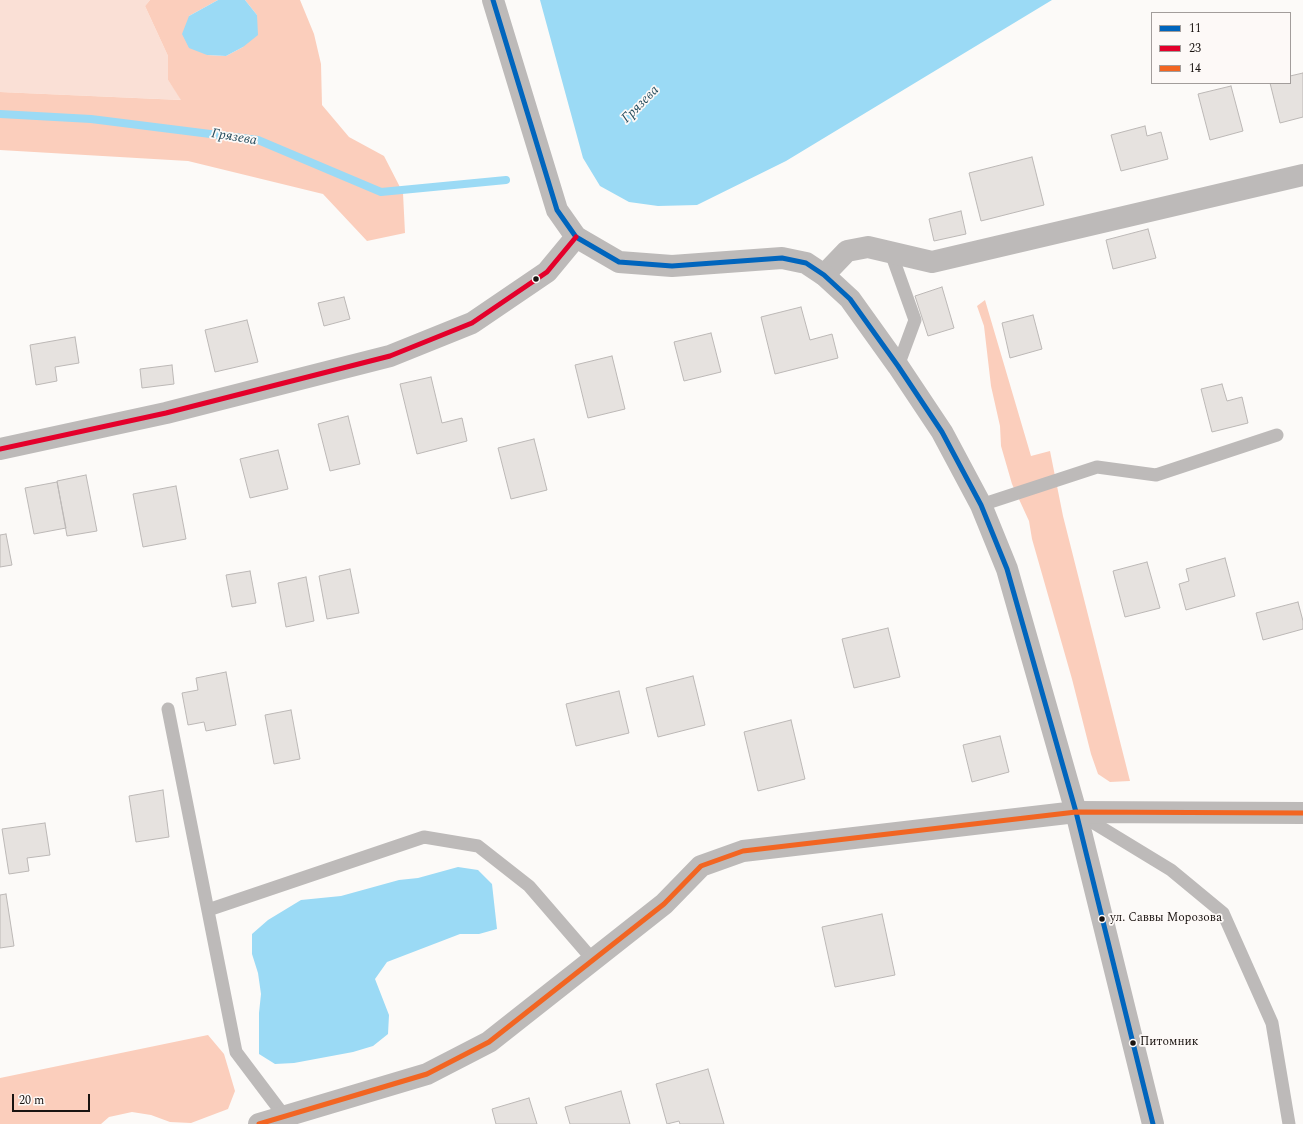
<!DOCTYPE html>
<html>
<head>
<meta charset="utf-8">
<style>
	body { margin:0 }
	#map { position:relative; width:1303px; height:1124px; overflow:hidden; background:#fcfaf8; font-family:Spectral,serif }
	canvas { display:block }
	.legend { position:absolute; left:1151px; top:12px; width:140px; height:72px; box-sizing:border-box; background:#fdf9f7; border:1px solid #a29d9b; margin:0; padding:5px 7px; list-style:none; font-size:12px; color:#191310 }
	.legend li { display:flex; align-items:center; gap:8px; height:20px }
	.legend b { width:20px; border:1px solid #a29d9b }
	.scale { position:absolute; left:12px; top:1094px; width:78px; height:18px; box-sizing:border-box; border:2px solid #191310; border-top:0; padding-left:5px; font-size:12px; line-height:14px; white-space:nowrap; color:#191310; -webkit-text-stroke:3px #fdf9f7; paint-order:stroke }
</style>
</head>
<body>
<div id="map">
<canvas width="1303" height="1124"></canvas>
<ul class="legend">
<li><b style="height:5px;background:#0065bd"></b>11</li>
<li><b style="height:5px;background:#e4002b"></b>23</li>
<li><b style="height:5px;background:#f26522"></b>14</li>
</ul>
<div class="scale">20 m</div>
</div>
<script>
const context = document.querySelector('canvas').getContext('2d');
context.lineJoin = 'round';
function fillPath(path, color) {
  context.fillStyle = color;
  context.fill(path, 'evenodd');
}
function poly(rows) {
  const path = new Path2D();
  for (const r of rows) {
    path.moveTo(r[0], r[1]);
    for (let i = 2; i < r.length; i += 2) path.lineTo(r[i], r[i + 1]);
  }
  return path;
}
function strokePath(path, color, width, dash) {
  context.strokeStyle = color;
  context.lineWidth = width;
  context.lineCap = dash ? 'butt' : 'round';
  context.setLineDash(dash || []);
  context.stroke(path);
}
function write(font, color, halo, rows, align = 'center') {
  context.font = font + ' Spectral,serif';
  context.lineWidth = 3.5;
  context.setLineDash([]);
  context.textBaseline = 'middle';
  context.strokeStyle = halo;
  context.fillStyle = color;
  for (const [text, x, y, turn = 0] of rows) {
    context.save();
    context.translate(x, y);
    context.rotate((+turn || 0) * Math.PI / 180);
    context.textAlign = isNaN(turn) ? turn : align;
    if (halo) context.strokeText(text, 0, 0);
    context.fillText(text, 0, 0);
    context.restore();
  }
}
const green = poly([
	[0,0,150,0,145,6,168,56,168,80,182,100,0,92]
]);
const forest = poly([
	[150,0,218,0,189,16,207,55,226,56,243,47,257,15,245,0,300,0,314,34,321,64,322,105,349,137,384,156,403,193,405,233,367,241,323,194,188,161,0,150,0,92,181,100,168,80,168,56,145,6],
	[985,300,1031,456,1050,451,1063,516,1130,781,1110,782,1098,774,1091,754,1072,679,1032,539,1029,521,1012,484,1001,446,1000,426,991,386,984,326,977,306],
	[208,1035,224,1054,235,1091,228,1109,191,1123,170,1122,151,1115,132,1112,109,1117,101,1124,0,1124,0,1078]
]);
const water = poly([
	[218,0,245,0,257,15,258,35,243,47,226,56,207,55,189,48,182,34,189,16],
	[540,0,1052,0,786,161,697,205,658,206,629,202,600,186,583,158],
	[458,867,478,870,492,884,497,929,479,934,460,934,387,962,375,979,389,1015,388,1034,373,1046,353,1052,294,1063,275,1064,259,1054,259,1013,261,994,258,973,252,954,252,934,268,920,301,900,341,896,399,880,418,878]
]);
const stream = poly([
	[0,114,91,119,258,140,381,192,506,180]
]);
const building = poly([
	[1303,73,1303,117,1280,123,1270,83,1290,83,1290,76,1303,73],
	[1231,86,1243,131,1210,140,1198,94,1231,86],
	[1145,126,1147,136,1161,132,1168,159,1121,171,1111,135,1145,126],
	[1032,157,1044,205,981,221,969,173,1032,157],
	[961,211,966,234,934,241,929,219,961,211],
	[1148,229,1156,258,1113,269,1106,240,1148,229],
	[942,287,954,328,928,336,915,296,942,287],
	[344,297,350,319,324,326,318,303,344,297],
	[801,307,810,340,832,334,838,358,775,374,761,317,801,307],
	[1033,315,1042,349,1010,358,1002,323,1033,315],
	[247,320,258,362,215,372,205,330,247,320],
	[711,333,721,372,684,381,674,342,711,333],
	[75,337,79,363,55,367,57,381,36,385,30,345,75,337],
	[612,356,625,409,588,418,575,365,612,356],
	[172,365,174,384,142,388,140,369,172,365],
	[431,377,442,423,462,418,467,441,417,454,400,384,431,377],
	[1222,384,1227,401,1242,397,1248,423,1212,432,1201,389,1222,384],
	[348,416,360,464,330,471,318,424,348,416],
	[534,439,547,490,511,499,498,448,534,439],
	[278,450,288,489,250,498,240,459,278,450],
	[86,475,97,531,67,536,57,481,86,475],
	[57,482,66,528,34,534,25,488,57,482],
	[176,486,186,539,143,547,133,494,176,486],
	[6,534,12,565,0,567,0,535,6,534],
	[1225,558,1235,596,1186,610,1179,584,1189,581,1186,569,1225,558],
	[1147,562,1160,608,1125,617,1113,571,1147,562],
	[350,569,359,613,327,619,319,576,350,569],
	[250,571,256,603,232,607,226,575,250,571],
	[306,577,314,621,286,627,278,583,306,577],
	[1298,602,1303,621,1303,629,1263,640,1256,613,1298,602],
	[888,628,900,677,854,688,842,639,888,628],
	[226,672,236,725,206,731,204,722,188,725,182,693,198,690,196,678,226,672],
	[693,676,705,725,658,737,646,688,693,676],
	[619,691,629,733,576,746,566,704,619,691],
	[291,710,300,759,274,764,265,715,291,710],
	[791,720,805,779,758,791,744,732,791,720],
	[1000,736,1009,772,972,782,963,745,1000,736],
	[163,790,169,837,136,842,129,796,163,790],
	[45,823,50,855,27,858,29,871,9,874,2,829,45,823],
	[6,894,14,946,0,948,0,895,6,894],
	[882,914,895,975,835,987,822,927,882,914],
	[708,1069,724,1124,680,1124,679,1121,667,1124,656,1084,708,1069],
	[621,1091,630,1124,570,1124,565,1107,621,1091],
	[529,1098,537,1124,496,1124,492,1109,529,1098]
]);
const service = poly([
	[891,253,915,320,898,366],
	[981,505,1097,467,1156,475,1277,435],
	[168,709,236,1052,285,1117],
	[1079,814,1171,870,1223,913,1272,1023,1289,1124],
	[208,910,424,837,478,846,529,886,593,960]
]);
const minor = poly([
	[824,275,847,251,868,247,932,262,1303,175],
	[0,449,166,413,390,356,472,323,547,272,576,237],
	[259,1124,427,1074,489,1042,664,904,701,866,743,851,1076,812,1303,813]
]);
const tertiary = poly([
	[493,0,557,210,576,237,619,262,672,266,782,258,806,263,824,275,850,299,898,366,942,432,981,505,1007,569,1076,812,1153,1124]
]);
const bus1 = poly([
	[493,0,557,210,576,237,619,262,672,266,782,258,806,263,824,275,850,299,898,366,942,432,981,505,1007,569,1076,812,1153,1124]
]);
const bus2 = poly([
	[0,449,166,413,390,356,472,323,547,272,576,237]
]);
const bus3 = poly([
	[259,1124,427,1074,489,1042,664,904,701,866,743,851,1076,812,1303,813]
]);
const markers = [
	[536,279,3.5,"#191310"],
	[1102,919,3.5,"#191310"],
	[1133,1043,3.5,"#191310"]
];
const busNames = [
	["ул. Саввы Морозова",1110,919],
	["Питомник",1140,1043]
];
const waterNames = [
	["Грязева",641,105,-45],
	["Грязева",234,138,9]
];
fillPath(green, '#fae0d6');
fillPath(forest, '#fbcebc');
fillPath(water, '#9bdaf5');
strokePath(stream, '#9bdaf5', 8);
fillPath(building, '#e6e2df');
strokePath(building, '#bcb8b6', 1);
strokePath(service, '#bdbab9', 13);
strokePath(minor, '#bdbab9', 22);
strokePath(tertiary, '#bdbab9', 22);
strokePath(bus1, '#0065bd', 5);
strokePath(bus2, '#e4002b', 5);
strokePath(bus3, '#f26522', 5);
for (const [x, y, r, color] of markers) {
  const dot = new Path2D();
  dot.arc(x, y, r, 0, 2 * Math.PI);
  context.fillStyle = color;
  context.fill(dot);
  strokePath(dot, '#fdf9f7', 1.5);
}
write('12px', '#191310', '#fdf9f7', busNames, 'left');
write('italic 14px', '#234b5c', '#fdf9f7', waterNames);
</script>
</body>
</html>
